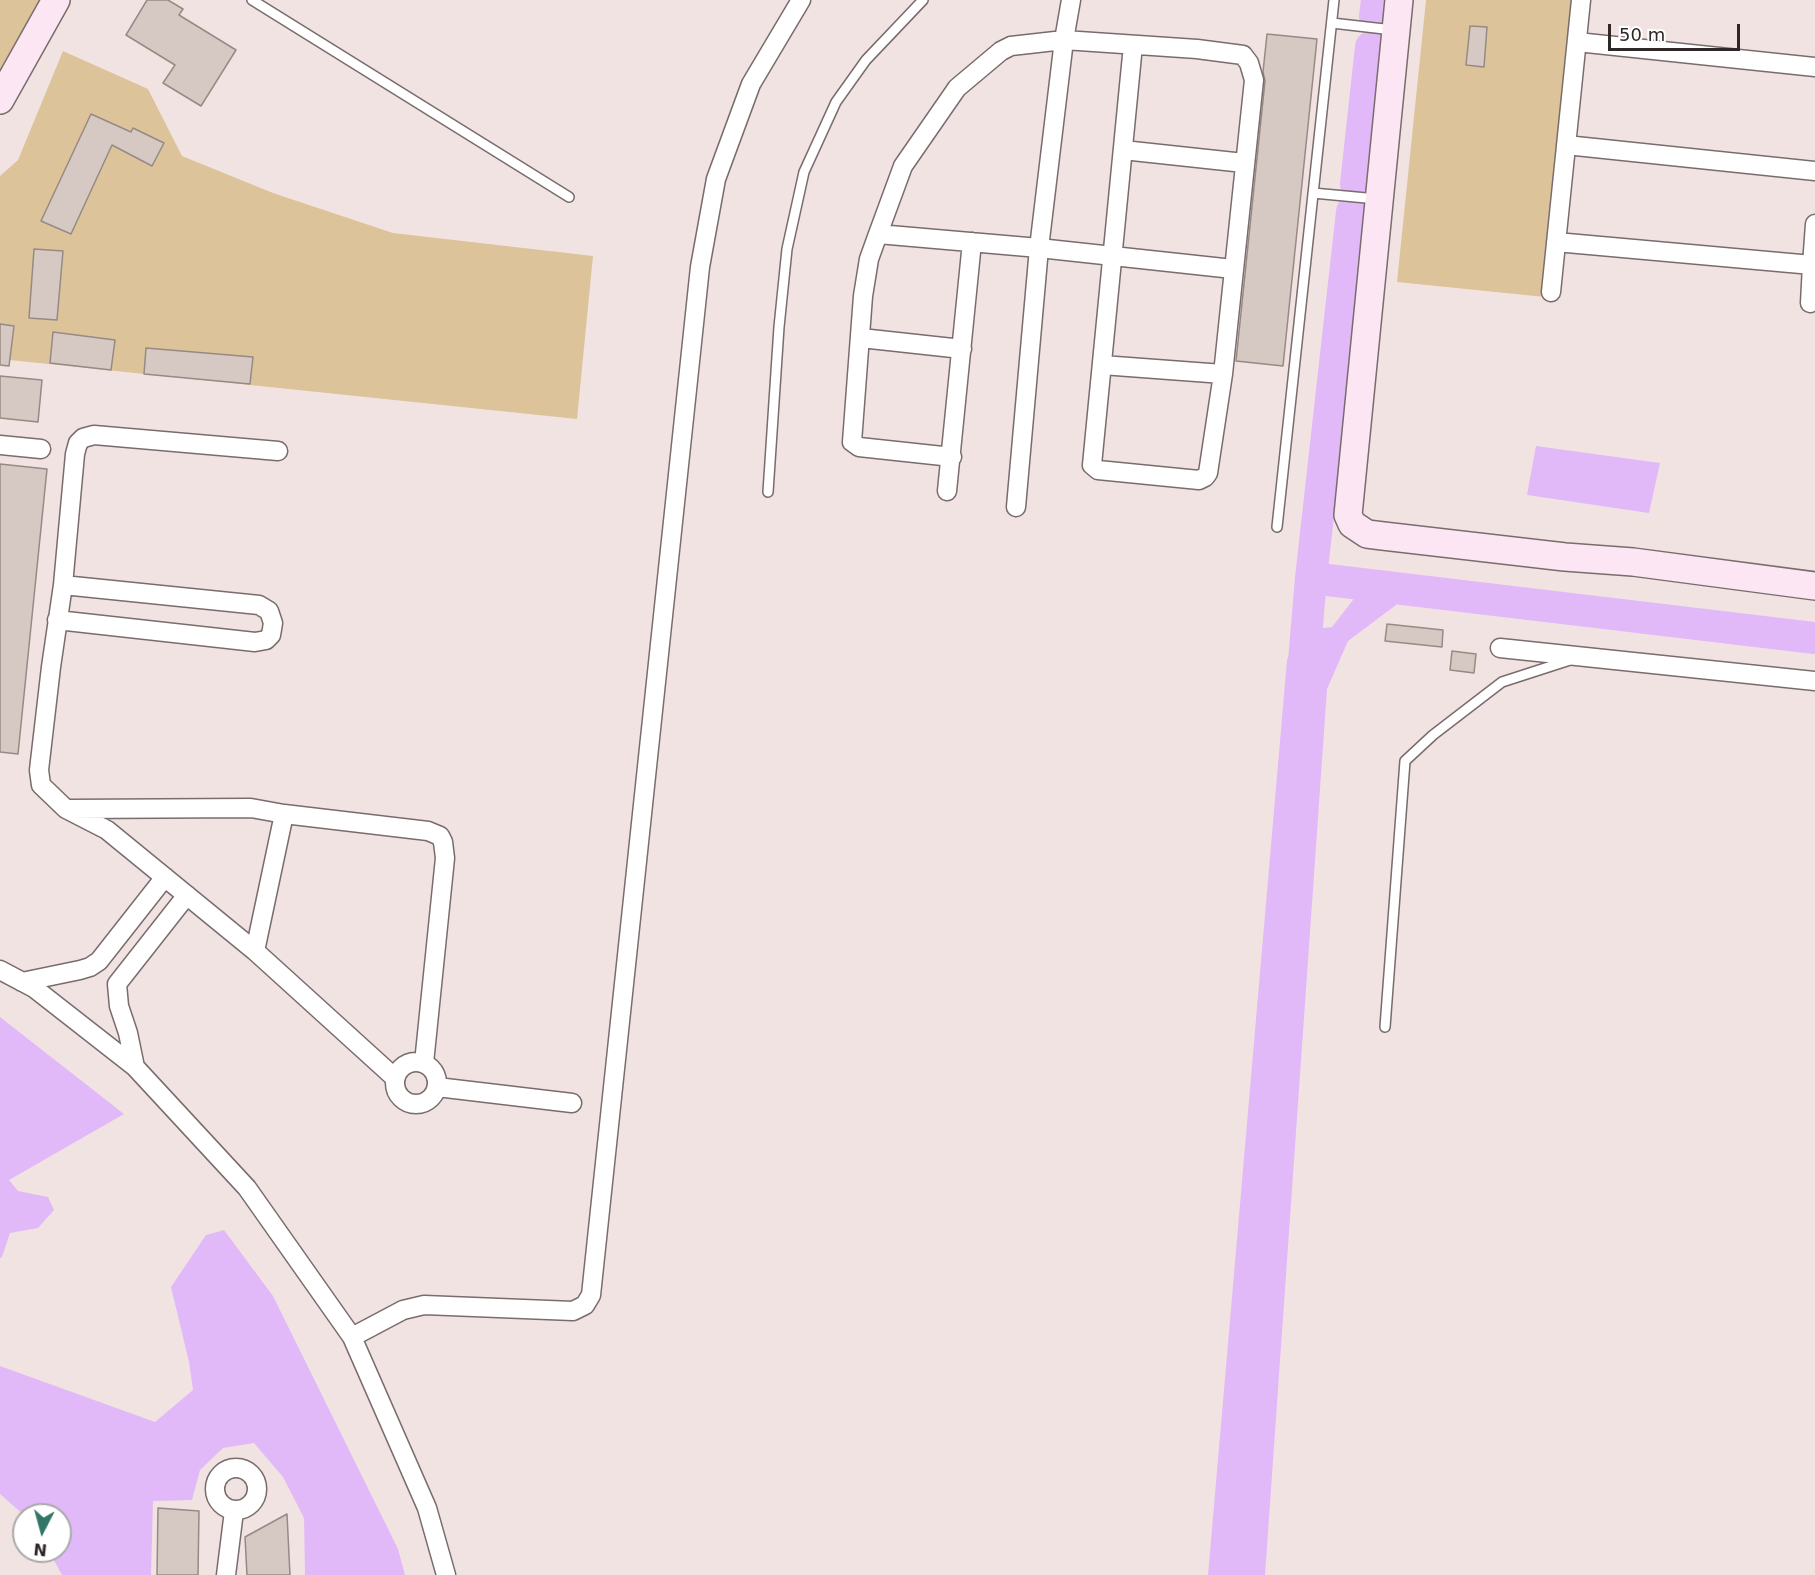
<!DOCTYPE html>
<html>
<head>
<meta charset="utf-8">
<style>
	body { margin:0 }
	#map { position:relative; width:1815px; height:1575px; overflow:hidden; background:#f2e3e3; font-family:"DejaVu Sans",sans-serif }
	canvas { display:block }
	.north { position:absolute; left:12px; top:1503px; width:60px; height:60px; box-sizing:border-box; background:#fff; border:2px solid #aba9a9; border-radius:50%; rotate:186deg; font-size:16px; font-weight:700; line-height:24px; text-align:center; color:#2d2727 }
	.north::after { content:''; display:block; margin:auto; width:21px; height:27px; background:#337566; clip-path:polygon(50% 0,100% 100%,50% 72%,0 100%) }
	.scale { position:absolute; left:1608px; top:24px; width:132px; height:27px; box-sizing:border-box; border:3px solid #2d2727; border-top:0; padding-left:8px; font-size:18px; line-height:21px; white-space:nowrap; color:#2d2727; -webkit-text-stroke:4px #fff; paint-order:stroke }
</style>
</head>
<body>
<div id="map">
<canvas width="1815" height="1575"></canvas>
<div class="north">N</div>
<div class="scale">50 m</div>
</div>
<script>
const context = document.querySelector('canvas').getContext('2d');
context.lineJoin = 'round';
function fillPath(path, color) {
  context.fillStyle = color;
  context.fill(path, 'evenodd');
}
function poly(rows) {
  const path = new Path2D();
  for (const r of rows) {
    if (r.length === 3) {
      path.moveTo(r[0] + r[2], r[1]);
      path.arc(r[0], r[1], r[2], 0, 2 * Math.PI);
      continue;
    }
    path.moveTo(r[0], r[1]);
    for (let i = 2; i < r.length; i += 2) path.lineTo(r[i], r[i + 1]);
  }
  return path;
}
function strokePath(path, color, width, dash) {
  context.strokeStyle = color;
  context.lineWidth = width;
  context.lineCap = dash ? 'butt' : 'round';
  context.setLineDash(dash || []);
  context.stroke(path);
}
const green = poly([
	[0,0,41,0,0,80],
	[1426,0,1575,0,1545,297,1397,282],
	[63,51,148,89,182,156,273,193,393,233,593,256,577,419,0,359,0,176,18,160]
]);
const water = poly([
	[1536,446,1660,463,1649,513,1527,495],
	[1362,569,1397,573,1396,605,1348,641,1327,689,1265,1575,1208,1575,1287,660,1298,631,1332,627,1360,591],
	[0,1017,124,1114,9,1180,18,1191,48,1197,54,1210,38,1228,10,1233,2,1257,0,1258],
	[224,1230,273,1296,398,1549,405,1575,305,1575,304,1518,283,1477,254,1443,223,1448,200,1470,192,1500,153,1501,151,1575,62,1575,49,1551,60,1551,60,1515,24,1515,0,1494,0,1366,155,1422,193,1390,189,1362,171,1287,206,1235]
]);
const river = poly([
	[1375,16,1377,0],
	[1356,184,1371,47],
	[1311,578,1815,638],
	[1303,673,1311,578,1352,212]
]);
const building = poly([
	[147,0,168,0,183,9,179,15,236,50,201,106,163,83,175,65,126,35,147,0],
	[1470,26,1487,27,1484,67,1466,65,1470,26],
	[1267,34,1317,39,1283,366,1236,361,1265,81,1263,72,1267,34],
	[91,114,131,132,133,128,164,143,152,166,112,145,71,234,41,221,91,114],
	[34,249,63,251,57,320,29,318,34,249],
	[0,324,14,326,9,366,0,365,0,324],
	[53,332,115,340,111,370,50,363,53,332],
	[146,348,253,357,250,384,144,374,146,348],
	[0,376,42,380,38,422,0,418,0,376],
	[0,464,47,469,18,754,0,752,0,464],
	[1387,624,1443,630,1442,647,1385,641,1387,624],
	[1452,651,1476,654,1474,673,1450,670,1452,651],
	[158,1508,199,1511,198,1575,157,1575,158,1508],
	[287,1514,290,1575,247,1575,245,1537,287,1514]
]);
const lane = poly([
	[252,0,569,197],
	[1332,23,1393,30],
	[1313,193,1377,199],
	[768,492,779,327,787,249,804,172,836,102,866,60,923,0],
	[1277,527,1334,0],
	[1385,1027,1405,761,1433,735,1502,682,1570,660]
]);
const street = poly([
	[1071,0,1064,40,1197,49,1243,55,1249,63,1254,80,1223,374,1208,473,1205,477,1199,480,1098,470,1092,465,1133,45],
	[1577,42,1815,67],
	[1566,145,1815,171],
	[1123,150,1244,163],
	[878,234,903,166,957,88,1001,51,1011,46,1064,40,1039,248,1016,507],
	[1556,242,1812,265,1815,224],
	[1551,292,1581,0],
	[1810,303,1812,265],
	[861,338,962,349],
	[1102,365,1223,374],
	[0,445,41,449],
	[278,451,94,435,83,438,78,443,75,454,63,585,51,667,39,770,41,785,66,809,107,830,255,951,395,1078],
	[952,457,859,447,852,442,863,296,869,259,878,234,1039,248,1233,269],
	[947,491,972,242],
	[57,620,255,642,266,640,271,635,273,623,269,611,259,605,63,585],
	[1500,648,1815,681],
	[70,809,251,808,284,814,255,951],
	[284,814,428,831,440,836,443,842,445,858,424,1063],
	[0,970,34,988,135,1067,247,1188,352,1337,427,1508,446,1575],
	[22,982,80,970,90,967,99,961,165,877],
	[416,1083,21],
	[135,1067,128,1033,119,1006,117,984,187,895],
	[437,1087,572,1103],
	[352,1337,403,1310,424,1305,573,1311,585,1305,591,1295,700,267,716,179,751,84,801,0],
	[236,1489,21],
	[226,1575,234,1511]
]);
const secondary = poly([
	[1399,0,1348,515,1352,524,1367,534,1383,536,1565,557,1633,562,1815,586],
	[0,100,56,0]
]);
fillPath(green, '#dcc39a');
fillPath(water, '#e1b9f8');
strokePath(river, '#e1b9f8', 32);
fillPath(building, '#d6c9c3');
strokePath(building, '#968a84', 1.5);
strokePath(lane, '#796c6c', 12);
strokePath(street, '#796c6c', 21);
strokePath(secondary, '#796c6c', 30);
strokePath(lane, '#fff', 9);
strokePath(street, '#fff', 18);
strokePath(secondary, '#fde6f3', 27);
</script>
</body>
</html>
